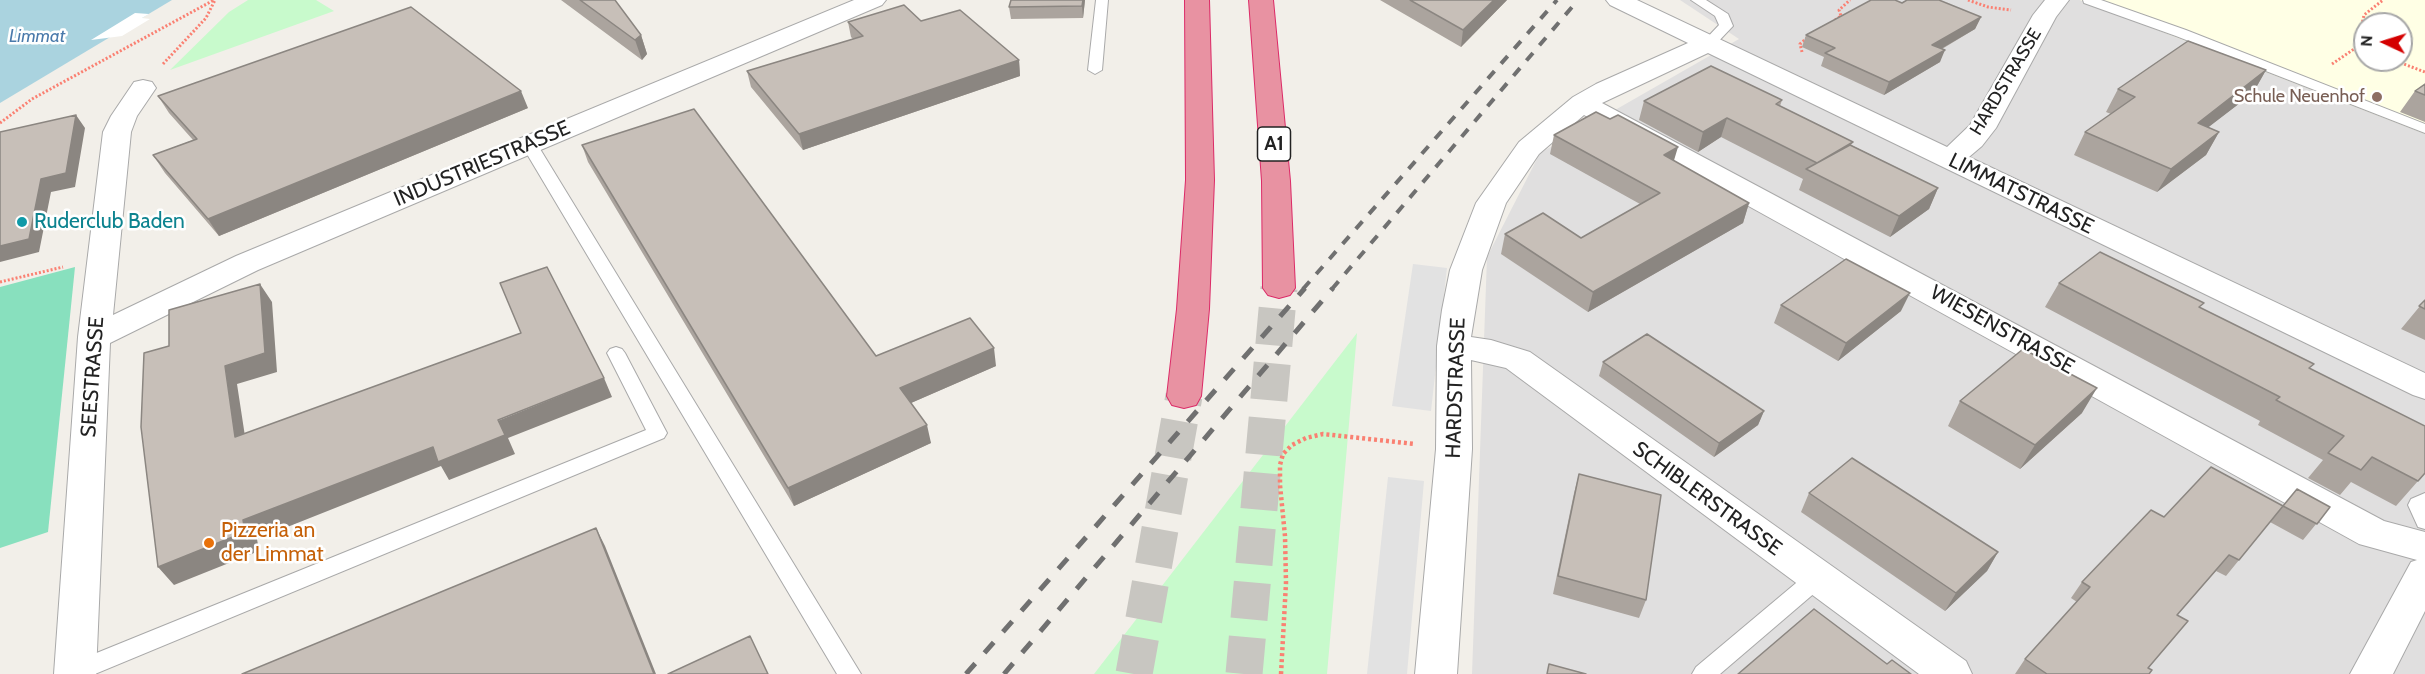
<!DOCTYPE html>
<html>
<head>
<meta charset="utf-8">
<style>
	body { margin:0 }
	#map { position:relative; width:2425px; height:674px; overflow:hidden; background:#f2efe9; font-family:Cabin,sans-serif }
	canvas { display:block }
	.north { position:absolute; left:2353px; top:12px; width:60px; height:60px; box-sizing:border-box; background:#fff; border:2px solid #a7a7a7; border-radius:50%; rotate:274deg; font-size:16px; font-weight:700; line-height:24px; text-align:center; color:#222 }
	.north::after { content:''; display:block; margin:auto; width:21px; height:27px; background:#d40000; clip-path:polygon(50% 0,100% 100%,50% 72%,0 100%) }
</style>
</head>
<body>
<div id="map">
<canvas width="2425" height="674"></canvas>
<div class="north">N</div>
</div>
<script>
const context = document.querySelector('canvas').getContext('2d');
context.lineJoin = 'round';
function fillPath(path, color) {
  context.fillStyle = color;
  context.fill(path, 'evenodd');
}
function poly(rows) {
  const path = new Path2D();
  for (const r of rows) {
    path.moveTo(r[0], r[1]);
    for (let i = 2; i < r.length; i += 2) path.lineTo(r[i], r[i + 1]);
  }
  return path;
}
function strokePath(path, color, width, dash) {
  context.strokeStyle = color;
  context.lineWidth = width;
  context.lineCap = dash ? 'butt' : 'round';
  context.setLineDash(dash || []);
  context.stroke(path);
}
function write(font, color, halo, rows, align = 'center') {
  context.font = font + ' Cabin,sans-serif';
  context.lineWidth = 5;
  context.setLineDash([]);
  context.textBaseline = 'middle';
  context.strokeStyle = halo;
  context.fillStyle = color;
  for (const [text, x, y, turn = 0] of rows) {
    context.save();
    context.translate(x, y);
    context.rotate((+turn || 0) * Math.PI / 180);
    context.textAlign = isNaN(turn) ? turn : align;
    if (halo) context.strokeText(text, 0, 0);
    context.fillText(text, 0, 0);
    context.restore();
  }
}
const residential = poly([
	[1680,0,2425,0,2425,674,1472,674,1487,257,1540,153,1739,39],
	[2365,24,2401,24,2401,60,2365,60]
]);
const education = poly([
	[2080,0,2425,0,2425,134],
	[2365,24,2401,24,2401,60,2365,60]
]);
const park = poly([
	[248,0,316,0,334,11,170,70,229,12],
	[1357,333,1327,674,1094,674]
]);
const pitch = poly([
	[75,267,48,532,0,548,0,287]
]);
const parking = poly([
	[1413,264,1447,268,1431,411,1392,406],
	[1388,477,1424,481,1407,674,1367,674]
]);
const water = poly([
	[0,0,172,0,0,103]
]);
const pier = poly([
	[135,13,149,14,142,18,150,19,122,36,91,40]
]);
const highwayTunnel = poly([
	[1134,674,1184,396],
	[1244,674,1279,288]
]);
const pathFar1 = poly([
	[1968,0,1988,7,2011,10],
	[1835,20,1841,16,1839,10,1850,0],
	[2357,47,2365,50],
	[1802,52,1800,44,1808,37],
	[2393,60,2425,72],
	[163,64,206,18,215,0],
	[2332,64,2357,47,2364,15,2383,0],
	[0,123,32,99,214,0],
	[0,282,63,267]
]);
const path = poly([
	[1281,674,1286,583,1285,536,1280,485,1280,465,1283,454,1292,445,1306,438,1323,434,1415,444]
]);
const lane = poly([
	[1096,0,1108,0,1102,70,1095,74,1088,70,1096,0],
	[1691,0,1706,0,1728,14,1733,26,1714,46,1704,46,1702,43,1719,25,1715,16,1691,0],
	[2083,0,2101,0,2186,30,2425,124,2425,133,2176,36,2084,3,2083,0],
	[529,139,537,144,861,674,837,674,521,144,529,139],
	[616,347,622,349,625,353,667,433,664,438,95,674,64,674,67,665,646,430,607,353,610,349,616,347],
	[2425,493,2425,529,2418,527,2408,505,2411,499,2425,493],
	[1816,570,1824,573,1827,579,1824,585,1720,674,1692,674,1696,667,1808,573,1816,570]
]);
const street = poly([
	[854,0,886,0,882,5,258,270,110,343,96,674,54,674,78,337,103,132,111,116,134,82,143,80,152,82,156,88,137,116,131,132,113,315,236,256,854,0],
	[1606,0,1637,0,1947,147,1970,125,2033,15,2045,0,2069,0,2056,17,1996,128,1982,146,1969,157,2425,373,2425,399,2413,395,1708,53,1602,103,2384,521,2425,532,2425,611,2393,674,2350,674,2411,562,2417,560,2359,544,1584,115,1539,154,1506,203,1482,270,1471,337,1491,340,1530,352,1966,661,1972,674,1919,674,1506,368,1471,360,1472,449,1457,674,1415,674,1436,449,1437,346,1442,310,1450,270,1476,203,1519,142,1573,97,1596,84,1688,43,1610,5,1606,0]
]);
const highway = poly([
	[1185,0,1209,0,1214,180,1209,309,1201,396,1196,405,1184,408,1172,405,1167,396,1177,309,1186,180,1185,0],
	[1249,0,1273,0,1290,181,1295,288,1290,295,1279,298,1268,295,1263,288,1262,181,1249,0]
]);
const railFar1 = poly([
	[1303,289,1557,0],
	[1332,289,1578,0]
]);
const rail = poly([
	[966,674,1305,288],
	[1004,674,1333,288]
]);
const wall = poly([
	[561,0,615,0,641,35,647,54,642,60],
	[1011,0,1085,0,1083,18,1011,19,1009,7],
	[1380,0,1507,0,1461,47],
	[1902,3,1981,17,1975,29,1942,49,1940,62,1884,95,1821,66,1824,57,1802,47,1806,35],
	[921,21,1019,60,1020,76,803,150,751,87,747,71,853,39,851,37,848,22],
	[2266,70,2253,93,2208,127,2219,132,2206,155,2157,192,2074,155,2085,132,2111,114,2106,112,2118,89],
	[2425,84,2425,122,2400,112,2415,91],
	[158,96,528,108,219,236,165,173,153,155,193,140,169,113],
	[1782,100,1780,106,1853,142,1851,145,1938,188,1929,209,1890,237,1799,190,1803,179,1721,137,1698,152,1639,120,1644,101],
	[1554,135,1674,161,1749,203,1743,223,1588,312,1501,254,1505,234,1581,238,1640,204,1550,154],
	[582,145,876,356,996,366,911,403,931,443,794,506,588,162],
	[2059,283,2201,308,2310,369,2425,473,2396,506,2351,482,2340,495,2308,478,2323,460,2258,425,2260,421,2045,307],
	[2425,300,2425,340,2401,329],
	[1781,305,1901,311,1838,361,1774,323],
	[1603,362,1764,411,1758,425,1714,457,1599,376],
	[1960,401,2082,413,2020,469,1948,426],
	[1579,474,1646,600,1639,618,1553,594,1574,493],
	[1809,493,1998,552,1987,571,1945,611,1801,512],
	[2283,506,2330,507,2303,540,2270,522,2226,576,2216,571,2177,615,2175,637,2148,668,2149,674,2015,674,2025,659,2077,602,2071,598,2082,582,2164,517]
]);
const shadedWall = poly([
	[1083,0,1085,0,1083,18,1082,6],
	[1494,0,1507,0,1461,47,1463,30],
	[1981,17,1975,29,1927,57,1932,45],
	[641,35,647,54,642,60,635,40],
	[1945,50,1940,62,1884,95,1889,82],
	[1019,60,1020,76,803,150,799,134],
	[2266,70,2253,93,2184,146,2198,123],
	[521,91,528,108,219,236,208,219],
	[76,115,85,128,75,187,51,192,39,252,0,262,0,246],
	[1727,118,1721,137,1698,152,1703,132],
	[2219,132,2206,155,2157,192,2171,169],
	[1678,147,1672,167,1664,155],
	[1938,188,1929,209,1890,237,1899,216],
	[1749,203,1743,223,1588,312,1593,292],
	[260,284,272,302,277,372,237,384,248,456,235,437,225,366],
	[1910,293,1901,311,1838,361,1846,343],
	[994,348,996,366,904,406,900,388],
	[604,378,612,397,508,438,515,454,449,480,441,466,257,539,259,551,174,585,158,567,243,520,433,447],
	[2097,388,2082,413,2020,469,2035,445],
	[1764,411,1758,425,1714,457,1719,443],
	[927,425,931,443,794,506,788,488],
	[596,528,605,546,656,674,654,674],
	[1998,552,1987,571,1945,611,1956,593]
]);
const building = poly([
	[580,0,615,0,641,35,635,40,580,0],
	[1011,0,1083,0,1082,6,1009,7,1011,0],
	[1410,0,1494,0,1463,30,1410,0],
	[1871,0,1895,0,1902,3,1907,0,1939,0,1981,17,1932,45,1945,50,1889,82,1825,53,1835,48,1806,35,1871,0],
	[904,5,921,21,960,10,1019,60,799,134,747,71,863,36,848,22,904,5],
	[411,7,521,91,208,219,153,155,197,139,158,96,411,7],
	[2188,41,2266,70,2198,123,2219,132,2171,169,2085,132,2135,97,2118,89,2188,41],
	[1711,66,1782,100,1776,104,1853,142,1817,163,1727,118,1703,132,1644,101,1711,66],
	[2425,84,2425,95,2415,91,2425,84],
	[694,109,876,356,970,318,994,348,900,388,927,425,788,488,582,145,694,109],
	[1596,112,1610,119,1618,115,1678,147,1664,155,1749,203,1593,292,1505,234,1543,213,1581,238,1660,193,1554,135,1596,112],
	[76,115,66,173,41,179,29,239,0,246,0,132,76,115],
	[1850,145,1938,188,1899,216,1806,169,1850,145],
	[2100,252,2204,303,2199,307,2314,364,2309,368,2425,426,2425,473,2418,481,2372,457,2361,470,2328,453,2344,436,2276,400,2280,397,2059,283,2100,252],
	[1846,259,1910,293,1846,343,1781,305,1846,259],
	[547,267,604,378,498,420,505,435,438,462,433,447,243,520,245,532,158,567,141,427,144,353,169,346,169,310,260,284,265,353,225,366,235,437,521,333,500,283,547,267],
	[2425,300,2425,309,2419,306,2425,300],
	[1647,334,1764,411,1719,443,1603,362,1647,334],
	[2023,349,2097,388,2035,445,1960,401,2023,349],
	[1852,458,1998,552,1956,593,1809,493,1852,458],
	[2211,467,2283,506,2297,489,2330,507,2317,524,2283,506,2239,560,2229,555,2177,615,2188,621,2148,668,2152,670,2149,674,2047,674,2025,659,2090,587,2082,582,2151,510,2164,517,2211,467],
	[1579,474,1661,495,1646,600,1558,576,1579,474],
	[596,528,654,674,242,674,596,528],
	[1814,609,1887,664,1892,660,1911,674,1738,674,1814,609],
	[750,636,768,674,668,674,750,636],
	[1549,664,1586,674,1547,674,1549,664]
]);
const markers = [
	[2377,97,6,"#8d6e63"],
	[22,222,6,"#0f9aa8"],
	[209,543,6,"#e8710a"]
];
const farWaternames = [
	["Limmat",37,37]
];
const farStreetnames = [
	["HARDSTRASSE",2006,82,-59]
];
const farEducationnames = [
	["Schule Neuenhof",2365,97]
];
const shields = [
	[1274,144,33]
];
const shieldNames = [
	["A1",1274,144]
];
const streetNames = [
	["INDUSTRIESTRASSE",482,164,-23],
	["LIMMATSTRASSE",2021,194,26],
	["WIESENSTRASSE",2002,330,29],
	["SEESTRASSE",93,377,-86],
	["HARDSTRASSE",1456,388,-88],
	["SCHIBLERSTRASSE",1707,499,36]
];
const cultureNames = [
	["Ruderclub Baden",34,222]
];
const foodNames = [
	["Pizzeria an",221,531],
	["der Limmat",221,555]
];
fillPath(residential, '#e0dfdf');
fillPath(education, '#ffffe5');
fillPath(park, '#c8facc');
fillPath(pitch, '#88e0be');
fillPath(parking, '#e2e2e2');
fillPath(water, '#aad3df');
fillPath(pier, '#fff');
strokePath(highwayTunnel, '#c8c6c1', 37, [37, 18]);
strokePath(lane, '#a9a9a9', 2);
strokePath(street, '#a9a9a9', 2);
strokePath(highway, '#dc2a67', 2);
strokePath(pathFar1, '#fa8072', 3, [2, 2]);
strokePath(path, '#fa8072', 4.5, [3, 3]);
fillPath(lane, '#fff');
fillPath(street, '#fff');
fillPath(highway, '#e892a2');
strokePath(railFar1, '#707070', 4, [10, 10]);
strokePath(rail, '#707070', 5, [14, 14]);
fillPath(wall, '#aba49e');
fillPath(shadedWall, '#8b8681');
fillPath(building, '#c7bfb8');
strokePath(building, '#8b8681', 1.5);
for (const [x, y, r, color] of markers) {
  const dot = new Path2D();
  dot.arc(x, y, r, 0, 2 * Math.PI);
  context.fillStyle = color;
  context.fill(dot);
  strokePath(dot, '#fff', 2);
}
write('italic 18px', '#4a7aab', '#fff', farWaternames);
write('18px', '#222', '#fff', farStreetnames);
write('18px', '#785e54', '#fff', farEducationnames, 'right');
for (const [x, y, w] of shields) {
  const box = new Path2D();
  box.roundRect(x - w / 2, y - 17, w, 34, 4.5);
  context.fillStyle = '#fff';
  context.fill(box);
  strokePath(box, '#222', 1.5);
}
write('bold 20px', '#222', null, shieldNames);
write('21px', '#222', '#fff', streetNames);
write('21px', '#0d838f', '#fff', cultureNames, 'left');
write('21px', '#c56008', '#fff', foodNames, 'left');
</script>
</body>
</html>
